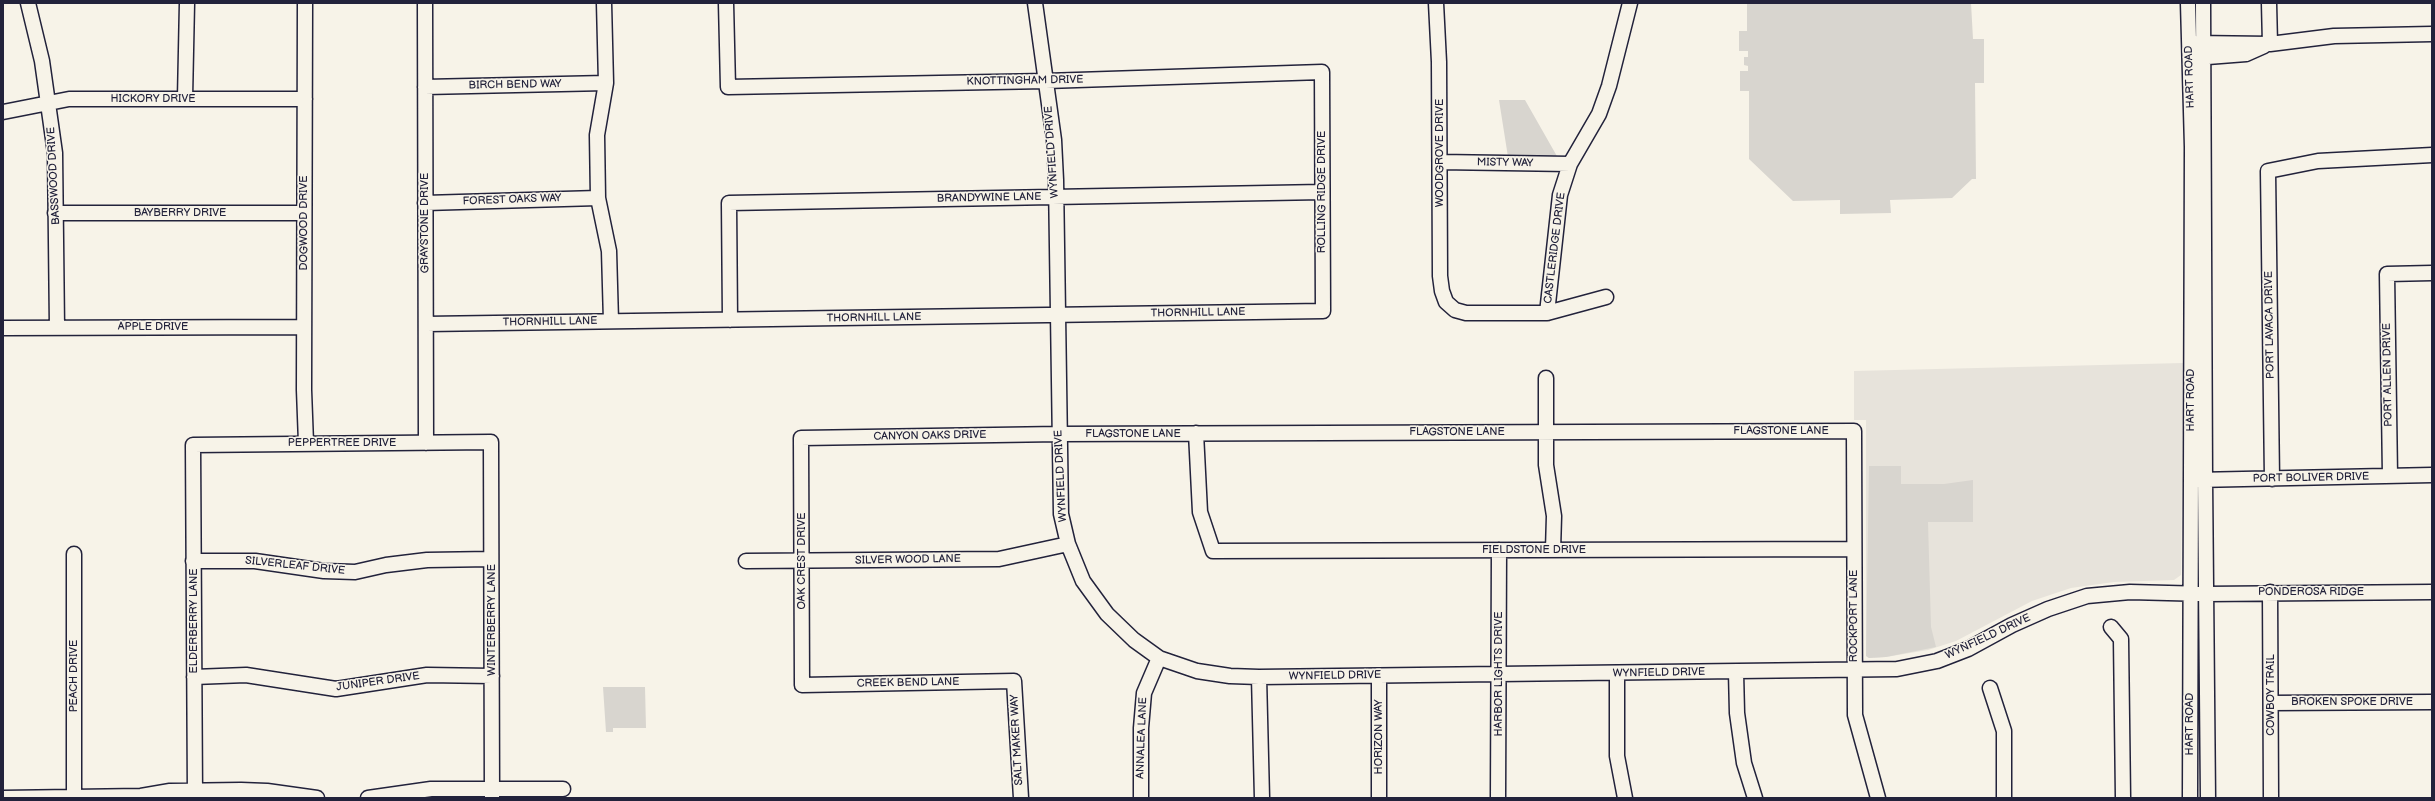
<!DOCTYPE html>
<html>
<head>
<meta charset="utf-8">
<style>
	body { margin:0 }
	#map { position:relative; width:2435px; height:801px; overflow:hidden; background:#f7f3e8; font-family:"Balsamiq Sans",sans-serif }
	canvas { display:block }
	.frame { position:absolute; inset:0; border:4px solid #22223b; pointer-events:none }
</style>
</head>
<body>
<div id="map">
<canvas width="2435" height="801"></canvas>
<div class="frame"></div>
</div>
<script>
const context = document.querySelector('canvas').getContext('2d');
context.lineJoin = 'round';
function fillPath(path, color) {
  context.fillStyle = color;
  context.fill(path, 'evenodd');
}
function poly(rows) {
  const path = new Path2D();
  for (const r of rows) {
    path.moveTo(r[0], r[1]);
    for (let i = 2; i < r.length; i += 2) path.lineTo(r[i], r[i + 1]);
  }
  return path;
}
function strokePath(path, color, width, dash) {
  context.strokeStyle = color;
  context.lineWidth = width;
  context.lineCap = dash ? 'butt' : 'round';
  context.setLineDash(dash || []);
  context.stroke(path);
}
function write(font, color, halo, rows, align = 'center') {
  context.font = font + ' "Balsamiq Sans",sans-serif';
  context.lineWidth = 3;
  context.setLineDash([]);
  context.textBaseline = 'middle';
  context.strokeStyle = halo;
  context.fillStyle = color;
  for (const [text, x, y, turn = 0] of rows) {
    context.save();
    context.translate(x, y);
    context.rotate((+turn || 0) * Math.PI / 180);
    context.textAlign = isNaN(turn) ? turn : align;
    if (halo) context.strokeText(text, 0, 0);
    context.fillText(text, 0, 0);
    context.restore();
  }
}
const built = poly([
	[2183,363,2181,575,2174,580,2114,582,2071,588,2032,601,1956,641,1928,650,1886,657,1869,658,1866,656,1866,420,1854,420,1854,371]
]);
const green = poly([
	[1747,3,1971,3,1973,39,1984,39,1984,83,1975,83,1976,179,1972,179,1952,198,1890,200,1891,213,1840,214,1840,200,1793,201,1749,159,1749,91,1740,91,1740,71,1748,71,1748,66,1744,65,1744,57,1748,57,1748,51,1739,51,1739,31,1747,31],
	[1499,100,1525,100,1558,158,1508,157],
	[1869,466,1901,466,1901,484,1944,484,1973,480,1973,522,1928,522,1931,627,1936,647,1886,657,1869,658,1866,656],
	[603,687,645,687,646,728,613,728,613,732,606,732]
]);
const minor = poly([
	[28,3,42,61,55,153,57,328],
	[305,3,304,390,306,443],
	[425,3,426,443],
	[604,3,606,83,597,135,598,198,609,251,611,321],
	[1035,3,1054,140,1056,180,1061,514,1068,544,1083,581,1107,614,1134,640,1159,658,1197,671,1230,676,1259,677,1897,669,1937,661,1968,649,2012,625,2048,609,2087,596,2130,592,2206,594,2432,592],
	[1436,3,1439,62,1440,276,1442,291,1446,302,1455,310,1466,313,1547,313,1606,297],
	[2188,3,2192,147,2190,798],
	[2203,3,2205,480,2208,798],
	[2269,3,2270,44],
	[2195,43,2270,44,2334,36,2432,34],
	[2195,58,2246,54,2264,46],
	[425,87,606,83],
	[185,98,187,3],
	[3,112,69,99,305,99],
	[1440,162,1570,164],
	[425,203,598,198],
	[55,213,304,213],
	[1547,313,1560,195,1570,164,1599,114,1609,86,1630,3],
	[730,320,729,203,1322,192],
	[426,324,1323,311,1322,72,1046,81,728,87,726,3],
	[3,328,304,327],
	[1546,378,1546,465,1554,516,1553,550],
	[1196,433,1200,512,1213,551,1854,549],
	[2390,476,2387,274,2432,273],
	[2272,479,2268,171,2318,161,2432,155],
	[2196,480,2432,475],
	[193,561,255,561,324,571,355,572,386,565,427,560,491,559],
	[746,561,999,559,1068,544],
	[2270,592,2271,798],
	[2111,627,2121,639,2123,798],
	[1736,672,1737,713,1744,763,1755,798],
	[1617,674,1617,756,1625,798],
	[1379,676,1379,798],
	[194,677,246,675,336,689,427,675,492,676],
	[1259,677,1262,798],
	[1990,688,2004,731,2004,798],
	[2271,703,2432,702],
	[3,798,141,796,170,791,241,790,267,791,317,798],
	[74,798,74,554],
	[195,798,193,445,491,442,492,798],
	[368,798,431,789,563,789],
	[1021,798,1014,681,802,685,801,438,1059,434,1854,431,1855,715,1878,798],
	[1141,798,1141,728,1144,693,1159,658],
	[1498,798,1499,550]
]);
const streetNames = [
	["HART ROAD",2190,77,-92],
	["KNOTTINGHAM DRIVE",1025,81,-1],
	["BIRCH BEND WAY",515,85,-1],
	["HICKORY DRIVE",153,99],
	["WYNFIELD DRIVE",1052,152,-94],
	["WOODGROVE DRIVE",1440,153,-90],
	["MISTY WAY",1505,163,1],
	["BASSWOOD DRIVE",54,176,-93],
	["ROLLING RIDGE DRIVE",1322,192,-90],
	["BRANDYWINE LANE",989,198,-1],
	["FOREST OAKS WAY",512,200,-2],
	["BAYBERRY DRIVE",180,213],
	["DOGWOOD DRIVE",304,223,-90],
	["GRAYSTONE DRIVE",425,223,-90],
	["CASTLERIDGE DRIVE",1555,248,-83],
	["THORNHILL LANE",1198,313,-1],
	["THORNHILL LANE",874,318,-1],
	["THORNHILL LANE",550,322,-1],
	["PORT LAVACA DRIVE",2270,325,-91],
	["APPLE DRIVE",153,327],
	["PORT ALLEN DRIVE",2388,375,-91],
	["HART ROAD",2191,400,-90],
	["FLAGSTONE LANE",1781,431],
	["FLAGSTONE LANE",1457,432],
	["FLAGSTONE LANE",1133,434],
	["CANYON OAKS DRIVE",930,436,-1],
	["PEPPERTREE DRIVE",342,443],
	["WYNFIELD DRIVE",1061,476,-93],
	["PORT BOLIVER DRIVE",2311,478,-1],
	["FIELDSTONE DRIVE",1534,550],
	["SILVER WOOD LANE",908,560,-1],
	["OAK CREST DRIVE",802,561,-90],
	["SILVERLEAF DRIVE",295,566,6],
	["PONDEROSA RIDGE",2311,592],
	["ROCKPORT LANE",1854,616,-90],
	["WINTERBERRY LANE",492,620,-90],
	["ELDERBERRY LANE",194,621,-90],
	["WYNFIELD DRIVE",1988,637,-25],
	["WYNFIELD DRIVE",1659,673,-1],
	["HARBOR LIGHTS DRIVE",1499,674,-90],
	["PEACH DRIVE",74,676,-90],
	["WYNFIELD DRIVE",1335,676,-1],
	["JUNIPER DRIVE",378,682,-8],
	["CREEK BEND LANE",908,683,-1],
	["COWBOY TRAIL",2271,695,-90],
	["BROKEN SPOKE DRIVE",2352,702],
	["HART ROAD",2190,724,-90],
	["HORIZON WAY",1379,737,-90],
	["ANNALEA LANE",1142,738,-88],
	["SALT MAKER WAY",1017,740,-93]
];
fillPath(built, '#e7e3db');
fillPath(green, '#d8d5cf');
strokePath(minor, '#22223b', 17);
strokePath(minor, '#f7f3e8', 14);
write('11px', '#22223b', '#f7f3e8', streetNames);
</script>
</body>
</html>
